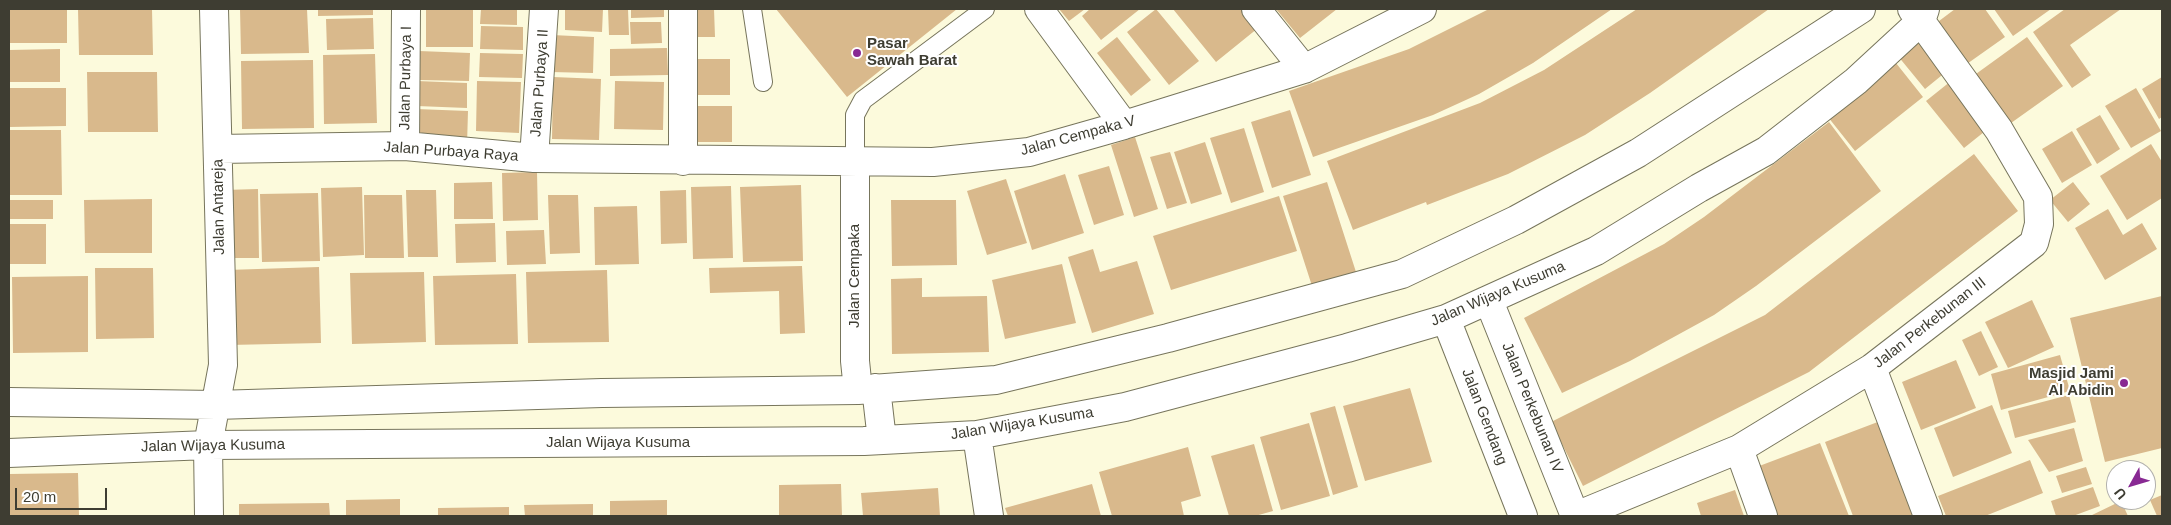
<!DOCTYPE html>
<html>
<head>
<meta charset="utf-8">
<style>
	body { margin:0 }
	#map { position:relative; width:2171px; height:525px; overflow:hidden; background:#fcfadc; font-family:Helvetica,sans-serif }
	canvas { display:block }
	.frame { position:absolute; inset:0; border:10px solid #3e3d32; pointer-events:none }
	.north { position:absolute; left:2106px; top:460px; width:50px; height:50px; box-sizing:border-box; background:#fff; border:1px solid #b2b1ad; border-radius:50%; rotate:231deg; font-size:14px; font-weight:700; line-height:20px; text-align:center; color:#3e3d32 }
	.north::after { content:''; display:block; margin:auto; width:18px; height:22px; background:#882993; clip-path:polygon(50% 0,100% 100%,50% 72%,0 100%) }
	.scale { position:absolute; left:15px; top:488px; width:92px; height:22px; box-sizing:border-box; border:2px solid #3e3d32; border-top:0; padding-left:6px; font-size:15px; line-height:18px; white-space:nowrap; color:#3e3d32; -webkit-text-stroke:4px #fff; paint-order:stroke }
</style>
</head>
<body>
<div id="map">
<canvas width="2171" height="525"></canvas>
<div class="frame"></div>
<div class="north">U</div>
<div class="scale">20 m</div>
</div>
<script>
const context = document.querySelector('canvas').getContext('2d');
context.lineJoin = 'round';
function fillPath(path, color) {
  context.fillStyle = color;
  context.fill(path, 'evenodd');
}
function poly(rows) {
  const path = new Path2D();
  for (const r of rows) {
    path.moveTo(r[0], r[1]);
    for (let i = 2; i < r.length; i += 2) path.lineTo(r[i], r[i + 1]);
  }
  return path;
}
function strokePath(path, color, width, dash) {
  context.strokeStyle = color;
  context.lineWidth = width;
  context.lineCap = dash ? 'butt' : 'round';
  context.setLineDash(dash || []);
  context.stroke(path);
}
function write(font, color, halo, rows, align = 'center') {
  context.font = font + ' Helvetica,sans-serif';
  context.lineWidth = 4;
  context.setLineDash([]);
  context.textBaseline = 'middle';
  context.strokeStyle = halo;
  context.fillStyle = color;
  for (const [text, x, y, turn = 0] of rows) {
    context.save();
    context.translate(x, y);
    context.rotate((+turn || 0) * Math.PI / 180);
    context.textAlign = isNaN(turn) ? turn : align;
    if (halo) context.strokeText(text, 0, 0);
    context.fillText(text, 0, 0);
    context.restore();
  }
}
const building = poly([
	[9,9,67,9,67,43,9,43],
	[78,9,152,9,153,55,79,55],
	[240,9,307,9,309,53,241,54],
	[318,9,373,9,373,15,318,16],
	[426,9,473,9,473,47,426,47],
	[481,9,517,9,517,25,480,24],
	[565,9,603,9,602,32,565,30],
	[608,9,628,9,629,35,609,35],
	[631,9,664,9,664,17,631,18],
	[692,9,714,9,715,37,692,37],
	[776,9,957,9,847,97],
	[1059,9,1085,9,1069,21],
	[1090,9,1140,9,1101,40,1082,16],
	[1156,9,1199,61,1169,85,1127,32],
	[1173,9,1251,9,1263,24,1216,62],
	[1276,9,1337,9,1300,38],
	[1489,9,1612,9,1533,63,1479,94,1433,115,1313,157,1289,91,1409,49],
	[1637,9,1769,9,1650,93,1585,135,1508,174,1427,205,1426,202,1353,230,1327,161,1480,103,1544,70],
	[1955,9,1985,9,2005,37,1964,66,1935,24],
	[1994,9,2051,9,2013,36],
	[2065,9,2121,9,2070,45,2091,75,2072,88,2033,32],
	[373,18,374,49,327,50,326,19],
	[630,22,661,22,662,43,631,44],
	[481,26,523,27,523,50,480,49],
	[1920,28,1952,67,1925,89,1893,50],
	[552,35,594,37,593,73,551,72],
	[1117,37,1151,80,1131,96,1097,53],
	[2027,37,2063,86,2004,128,1969,79],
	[667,48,668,75,610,76,610,49],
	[60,49,60,82,9,82,9,50],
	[419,51,470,53,469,81,419,80],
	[480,53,523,54,522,78,479,77],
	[375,54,377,123,324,124,323,55],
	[690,59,730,59,730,95,691,95],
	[313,60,314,128,242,129,241,61],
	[1896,63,1923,97,1855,151,1828,117],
	[87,72,157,72,158,132,88,132],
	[553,77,601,79,599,140,552,139],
	[1956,77,1994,124,1964,148,1926,101],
	[2162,77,2162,117,2159,119,2142,89],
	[417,81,467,83,467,108,417,106],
	[477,81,521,82,519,133,476,131],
	[615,81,664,82,663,130,614,129],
	[9,88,66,88,66,126,9,127],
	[2136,88,2161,131,2131,148,2105,106],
	[690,106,732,106,732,142,690,142],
	[416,109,468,111,467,145,415,144],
	[1290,110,1311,175,1272,188,1251,122],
	[2100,115,2120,149,2097,164,2076,129],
	[1829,122,1881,191,1756,286,1714,315,1630,361,1562,393,1524,318,1664,244,1704,217],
	[1244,128,1264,192,1231,203,1210,138],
	[9,130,61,130,62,195,9,195],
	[2072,131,2092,165,2062,183,2042,149],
	[1135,137,1158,209,1134,217,1111,145],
	[1205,142,1222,194,1191,204,1174,152],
	[2151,144,2162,162,2162,198,2127,220,2100,176],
	[1170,152,1187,203,1167,209,1150,157],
	[1974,154,2018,211,1809,372,1583,486,1551,422,1765,315],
	[1109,166,1124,215,1094,225,1078,175],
	[537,172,538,220,503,221,502,173],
	[1065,174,1084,233,1032,250,1014,191],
	[1006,179,1027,243,987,255,967,191],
	[492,182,493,219,454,219,454,183],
	[1327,182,1356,272,1312,286,1283,196],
	[2073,182,2090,204,2068,222,2050,200],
	[801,185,803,261,743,262,740,187],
	[731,186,733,258,693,259,691,187],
	[362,187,364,255,323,257,321,188],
	[258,189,259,258,226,258,224,190],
	[406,190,436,190,438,257,408,257],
	[686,190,687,243,661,244,660,191],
	[318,193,320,261,262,262,260,194],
	[364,195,402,195,404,258,365,258],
	[548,195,578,195,580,253,550,254],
	[1279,196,1297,251,1171,290,1153,236],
	[152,199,152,253,85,253,84,200],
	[9,200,53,200,53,219,9,219],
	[891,200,956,200,957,265,892,266],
	[637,206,639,264,595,265,594,207],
	[2108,209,2123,235,2142,223,2157,249,2105,280,2075,228],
	[495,223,496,262,456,263,455,224],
	[9,224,46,224,46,264,9,264],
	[544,230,546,264,507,265,506,231],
	[1093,249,1100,272,1137,261,1154,314,1092,333,1068,257],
	[1062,264,1076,323,1005,339,992,280],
	[802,266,805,333,780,334,779,291,710,293,709,268],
	[319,267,321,343,229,345,227,270],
	[95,268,153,268,154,338,96,339],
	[607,270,609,342,528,343,526,272],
	[424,272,426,342,352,344,350,273],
	[516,274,518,344,435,345,433,276],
	[88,276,88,352,13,353,12,277],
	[922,278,922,297,987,296,989,352,892,354,891,279],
	[2162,296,2162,448,2105,462,2070,318],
	[2032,300,2054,347,2008,368,1985,322],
	[1981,331,1998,367,1979,376,1962,340],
	[2060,355,2070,391,2001,410,1991,374],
	[1956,360,1976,408,1921,430,1902,382],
	[1410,388,1432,462,1365,481,1343,406],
	[2069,395,2076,422,2015,438,2008,411],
	[1992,405,2012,453,1953,477,1934,428],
	[1335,406,1358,487,1333,495,1310,413],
	[1883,420,1920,516,1853,516,1825,442],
	[1309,423,1330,496,1281,510,1260,437],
	[2074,428,2083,461,2049,472,2028,440],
	[1820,443,1849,516,1772,516,1754,468],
	[1254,444,1273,511,1255,516,1229,516,1211,456],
	[1188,447,1201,496,1181,502,1184,516,1112,516,1099,472],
	[2030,460,2043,493,1985,516,1946,516,1938,496],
	[2086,467,2092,484,2062,493,2056,476],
	[78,473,79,516,9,516,9,474],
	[841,484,842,516,779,516,779,485],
	[1092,484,1101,516,1008,516,1005,508],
	[2093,487,2100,506,2073,516,2056,516,2051,501],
	[938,488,940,516,863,516,861,493],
	[1735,490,1744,516,1701,516,1697,503],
	[2162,495,2162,516,2157,516,2150,500],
	[400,499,400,516,346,516,346,500],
	[667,500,667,516,610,516,610,501],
	[2121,501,2128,516,2090,516],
	[329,503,330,516,239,516,239,504],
	[593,504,593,516,525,516,524,505],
	[509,507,509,516,438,516,438,508]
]);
const service = poly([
	[752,9,763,82],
	[855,161,855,115,863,100,985,9]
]);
const minor = poly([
	[683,9,683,161],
	[1039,9,1124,125],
	[1256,9,1304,69],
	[405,146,406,9],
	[218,149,405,146,534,158,933,162,1029,152,1124,125,1304,69,1422,9],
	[534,158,544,9],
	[855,161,855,361,858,390],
	[1489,301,1575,516],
	[1446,319,1523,516],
	[1872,368,1928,516],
	[876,388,882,440],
	[9,402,216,405,602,393,858,390,996,380,1168,338,1402,274,1516,220,1638,153,1861,9],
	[977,435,989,516],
	[1739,449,1763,516],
	[9,453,208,445,864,441,977,435,1125,407,1347,348,1446,319,1596,251,1699,188,1766,151,1856,81,1921,21,1925,9],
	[209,516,208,445,223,365,214,9],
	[1576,516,1739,449,1872,368,2034,243,2039,224,2038,197,1999,130,1912,9]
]);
const markers = [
	[857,53,5,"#882993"],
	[2124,383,5,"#882993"]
];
const poiNames = [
	["Pasar",867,44],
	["Sawah Barat",867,61],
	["Masjid Jami",2114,374,"right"],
	["Al Abidin",2114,391,"right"]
];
const streetNames = [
	["Jalan Purbaya I",406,78,-89],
	["Jalan Purbaya II",540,83,-86],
	["Jalan Cempaka V",1078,136,-15],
	["Jalan Purbaya Raya",451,152,4],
	["Jalan Antareja",219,207,-91],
	["Jalan Cempaka",855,276,-90],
	["Jalan Wijaya Kusuma",1498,294,-23],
	["Jalan Perkebunan III",1930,323,-38],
	["Jalan Perkebunan IV",1532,408,68],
	["Jalan Gendang",1484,417,69],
	["Jalan Wijaya Kusuma",1022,424,-9],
	["Jalan Wijaya Kusuma",618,443],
	["Jalan Wijaya Kusuma",213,446,-1]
];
fillPath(building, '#d9b98c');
strokePath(service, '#77755c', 20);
strokePath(minor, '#77755c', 30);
strokePath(service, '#fff', 18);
strokePath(minor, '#fff', 28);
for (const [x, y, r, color] of markers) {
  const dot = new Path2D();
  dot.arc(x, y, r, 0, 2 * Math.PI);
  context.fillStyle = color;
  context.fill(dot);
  strokePath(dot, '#fff', 2);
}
write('bold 15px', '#3e3d32', '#fff', poiNames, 'left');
write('15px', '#3e3d32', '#fff', streetNames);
</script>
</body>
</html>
